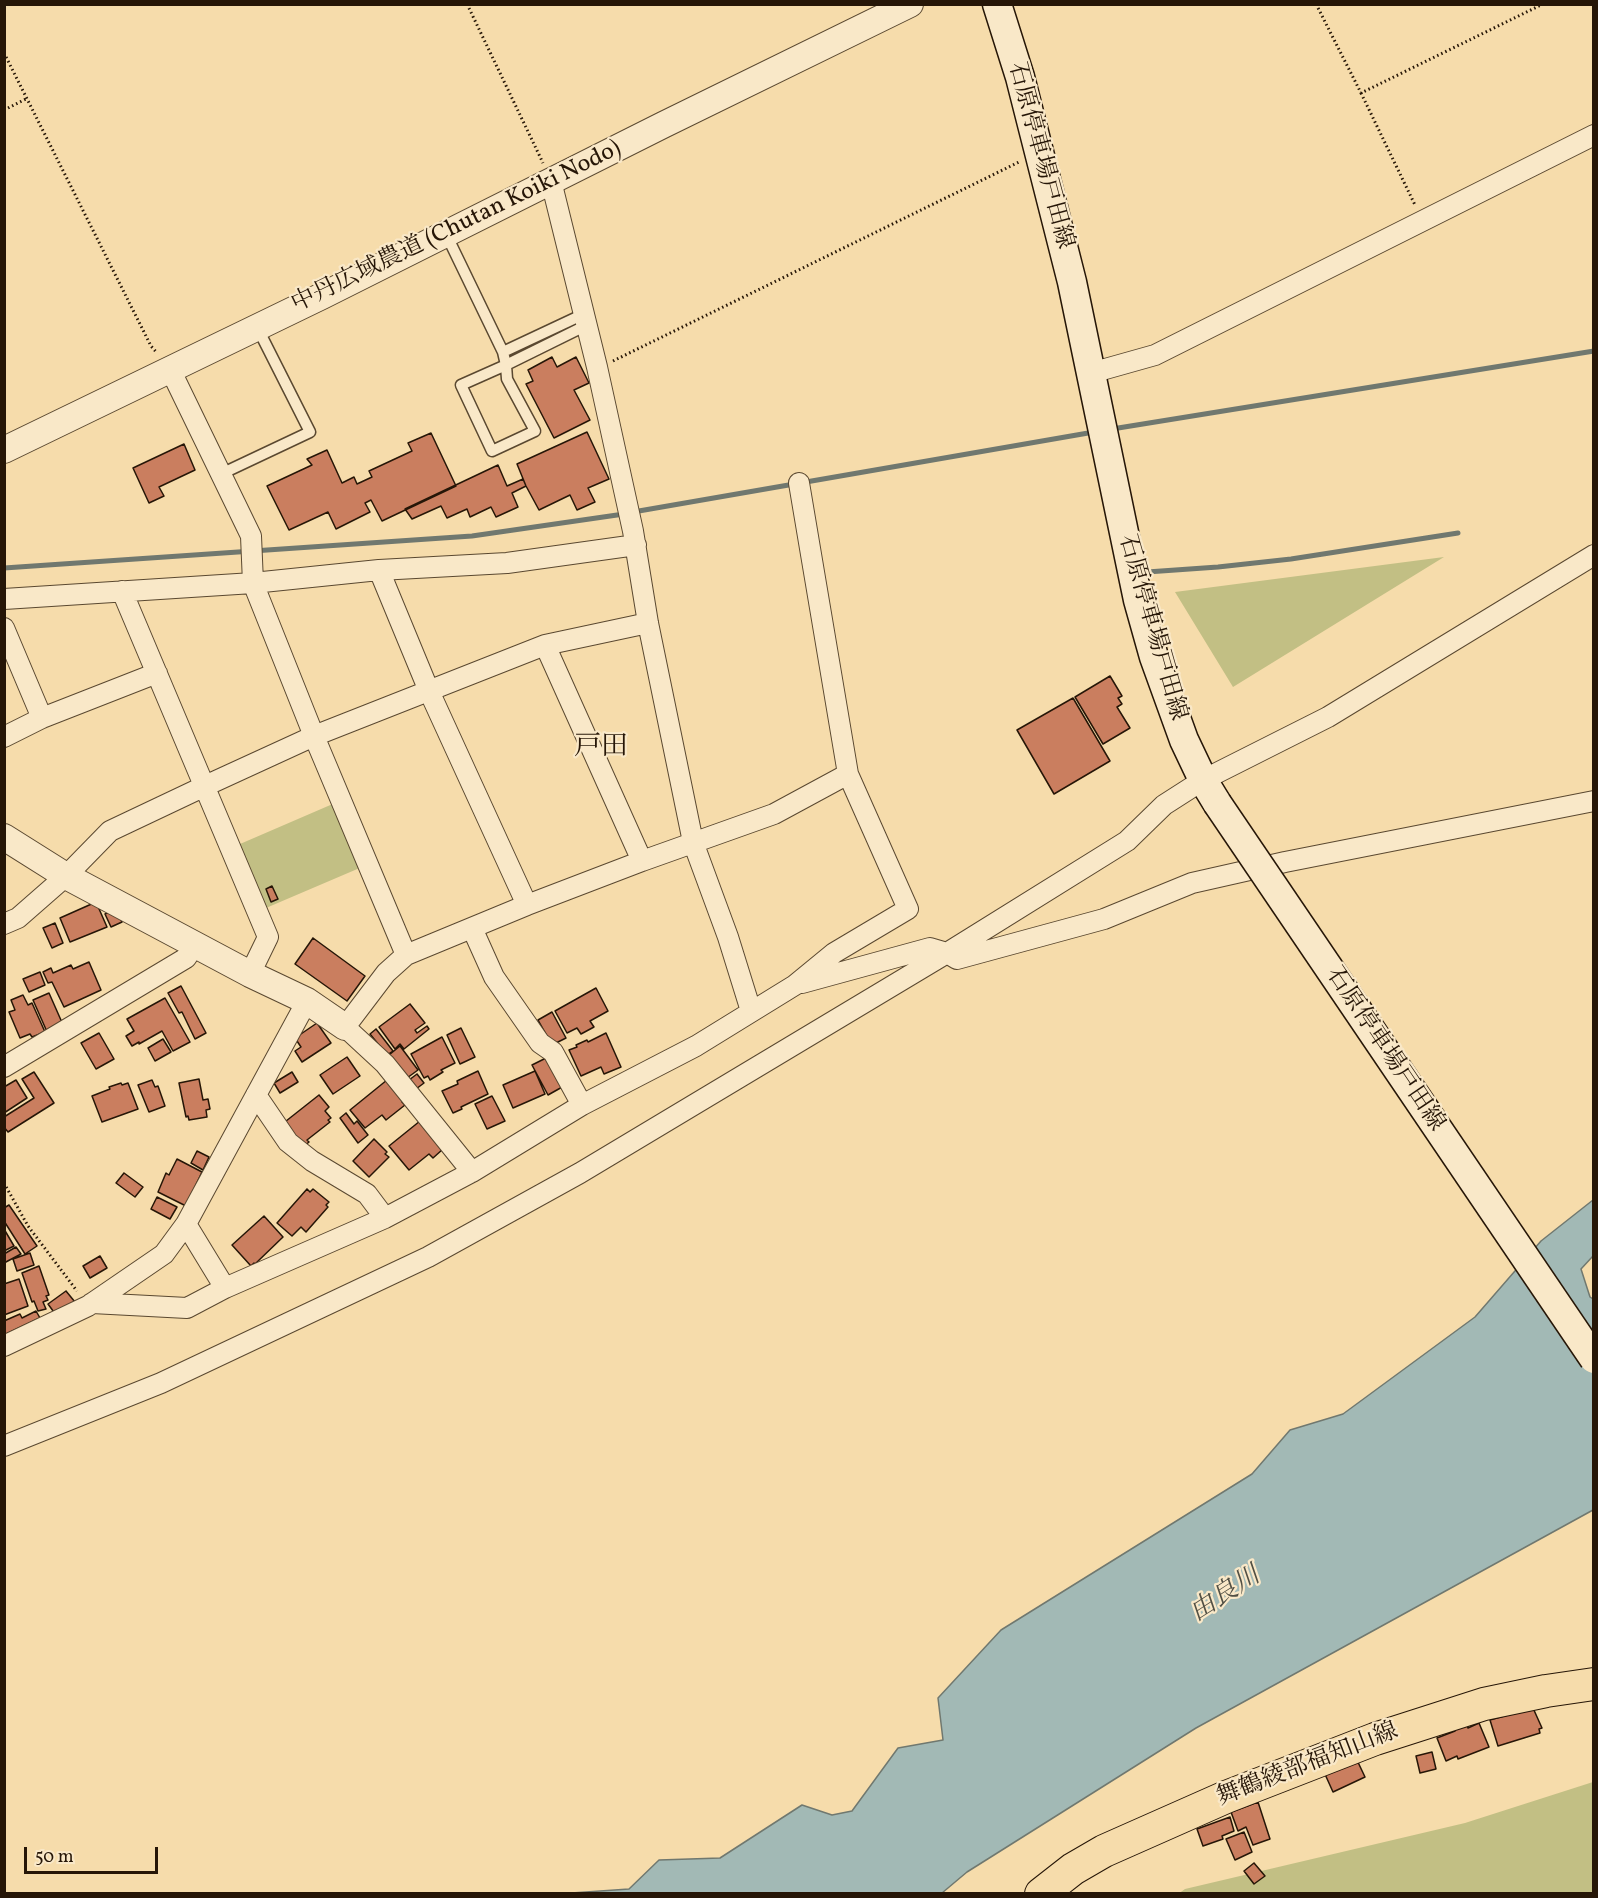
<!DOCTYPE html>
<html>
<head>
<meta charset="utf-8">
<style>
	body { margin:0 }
	#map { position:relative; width:1598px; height:1898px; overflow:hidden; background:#f6dcab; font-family:Vollkorn,serif }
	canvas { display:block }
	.frame { position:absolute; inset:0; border:6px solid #261607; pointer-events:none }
	.scale { position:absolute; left:24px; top:1847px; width:134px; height:27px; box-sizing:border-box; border:3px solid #261607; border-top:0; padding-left:8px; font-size:18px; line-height:21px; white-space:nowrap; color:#261607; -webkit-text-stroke:4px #f9e8c8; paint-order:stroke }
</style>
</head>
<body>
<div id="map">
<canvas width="1598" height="1898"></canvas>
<div class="frame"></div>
<div class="scale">50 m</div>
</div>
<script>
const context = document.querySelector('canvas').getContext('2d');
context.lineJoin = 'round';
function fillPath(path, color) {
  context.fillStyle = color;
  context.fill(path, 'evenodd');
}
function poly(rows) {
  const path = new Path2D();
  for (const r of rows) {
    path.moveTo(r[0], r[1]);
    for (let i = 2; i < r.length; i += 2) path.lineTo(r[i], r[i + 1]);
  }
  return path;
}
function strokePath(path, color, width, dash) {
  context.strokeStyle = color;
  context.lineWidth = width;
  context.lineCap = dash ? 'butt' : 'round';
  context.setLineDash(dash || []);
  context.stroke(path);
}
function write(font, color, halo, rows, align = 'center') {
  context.font = font + ' Vollkorn,"Noto Serif JP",serif';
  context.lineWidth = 4.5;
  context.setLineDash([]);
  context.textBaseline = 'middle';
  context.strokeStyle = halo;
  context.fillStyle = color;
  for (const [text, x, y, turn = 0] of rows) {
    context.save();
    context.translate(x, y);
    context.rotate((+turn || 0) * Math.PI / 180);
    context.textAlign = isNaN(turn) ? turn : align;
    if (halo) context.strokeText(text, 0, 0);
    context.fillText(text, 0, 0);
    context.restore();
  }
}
const green = poly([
	[1444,557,1233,687,1175,592],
	[335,803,362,867,266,908,240,844],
	[1593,1782,1593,1893,1178,1894,1185,1889,1465,1823]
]);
const water = poly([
	[1593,1200,1593,1256,1581,1269,1590,1297,1593,1299,1593,1510,1196,1728,967,1872,942,1893,557,1894,629,1889,659,1860,720,1858,802,1805,832,1815,852,1811,898,1748,943,1740,938,1698,1001,1630,1252,1474,1290,1430,1343,1414,1475,1317,1541,1241,1593,1200]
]);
const stream = poly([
	[1112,429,1594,351],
	[633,512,1094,432],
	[4,568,472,536,624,514],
	[1147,572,1218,567,1291,559,1458,533]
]);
const building = poly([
	[552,357,557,367,576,357,589,383,574,390,590,420,554,438,526,384,533,381,528,370,552,357],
	[587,432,609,479,588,488,595,502,577,510,570,495,539,510,526,486,517,464,587,432],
	[431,433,456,486,382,521,371,500,365,503,370,512,336,529,328,512,289,530,267,486,312,465,307,459,327,450,342,483,354,477,357,484,372,477,369,471,412,451,408,443,431,433],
	[184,444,195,470,159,487,164,496,149,503,133,468,184,444],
	[498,465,507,486,523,479,526,486,512,493,518,507,496,517,491,507,470,517,467,509,447,518,441,506,412,519,405,509,498,465],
	[1110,676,1122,696,1118,698,1122,704,1117,707,1130,728,1103,744,1075,697,1110,676],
	[1073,698,1110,761,1054,794,1017,730,1073,698],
	[272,886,278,899,271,902,266,889,272,886],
	[96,902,107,927,70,942,60,918,96,902],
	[116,909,122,922,111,927,105,914,116,909],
	[55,923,63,943,52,948,43,928,55,923],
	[313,938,365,976,347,1001,295,964,313,938],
	[89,962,101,990,64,1007,52,982,48,983,43,972,51,968,53,973,71,965,73,969,89,962],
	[40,972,45,985,29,992,23,979,40,972],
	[181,986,206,1033,195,1039,182,1012,179,1013,168,993,181,986],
	[596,988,608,1011,590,1021,594,1027,581,1034,577,1028,567,1033,555,1011,596,988],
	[49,993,64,1027,48,1034,33,1000,49,993],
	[23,995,28,1005,32,1003,45,1032,32,1037,30,1034,20,1038,9,1012,15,1010,11,1000,23,995],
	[165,998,190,1042,173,1051,162,1031,139,1044,139,1042,132,1046,126,1036,134,1031,127,1019,165,998],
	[410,1004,425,1023,415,1030,417,1033,427,1026,429,1029,404,1049,400,1044,395,1049,379,1027,410,1004],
	[552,1012,566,1038,552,1045,538,1020,552,1012],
	[317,1023,331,1043,302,1062,295,1051,301,1047,295,1038,317,1023],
	[461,1028,475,1057,460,1064,447,1035,461,1028],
	[376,1029,393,1051,387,1055,370,1034,376,1029],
	[99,1033,114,1059,96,1069,81,1043,99,1033],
	[606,1033,621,1067,604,1074,601,1067,581,1076,569,1050,577,1047,576,1045,587,1040,588,1042,606,1033],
	[442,1037,455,1063,441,1070,443,1072,430,1080,428,1076,424,1078,411,1054,442,1037],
	[163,1039,171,1052,155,1061,148,1048,163,1039],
	[400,1046,418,1070,407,1078,389,1055,400,1046],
	[347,1057,360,1076,333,1094,320,1075,347,1057],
	[548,1057,564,1086,548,1095,532,1065,548,1057],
	[478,1071,488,1094,461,1107,462,1109,453,1113,442,1091,458,1084,457,1081,478,1071],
	[535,1071,545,1094,513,1108,503,1085,535,1071],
	[34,1072,54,1103,8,1132,4,1127,4,1117,34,1098,22,1079,34,1072],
	[292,1072,298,1082,280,1093,274,1083,292,1072],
	[417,1074,424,1083,416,1089,409,1080,417,1074],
	[199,1079,203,1100,208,1099,210,1109,206,1110,207,1117,189,1120,188,1116,186,1117,179,1083,199,1079],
	[16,1080,27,1098,4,1113,4,1087,16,1080],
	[152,1080,155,1087,158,1086,165,1106,149,1112,138,1085,152,1080],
	[387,1080,404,1101,402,1102,405,1105,386,1120,382,1115,365,1128,350,1110,387,1080],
	[121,1083,122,1085,128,1083,138,1109,102,1122,92,1096,110,1089,109,1087,121,1083],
	[319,1095,329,1107,325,1111,331,1118,328,1120,330,1122,307,1140,309,1142,302,1148,281,1125,319,1095],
	[492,1096,505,1121,487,1129,475,1104,492,1096],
	[346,1113,354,1124,357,1121,368,1135,358,1143,340,1118,346,1113],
	[420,1121,443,1149,433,1158,429,1154,409,1170,389,1146,420,1121],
	[374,1139,387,1152,385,1154,389,1157,369,1177,353,1161,374,1139],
	[197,1151,209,1157,203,1170,191,1163,197,1151],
	[177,1159,202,1172,186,1206,158,1192,166,1173,169,1175,177,1159],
	[124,1173,143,1187,135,1197,116,1183,124,1173],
	[307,1189,310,1192,313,1189,329,1202,326,1205,328,1207,306,1232,301,1227,292,1236,277,1223,307,1189],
	[157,1197,177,1207,170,1219,151,1209,157,1197],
	[9,1205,37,1246,25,1254,4,1221,4,1208,9,1205],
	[264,1216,283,1237,255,1264,254,1263,251,1266,232,1245,264,1216],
	[4,1229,14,1246,4,1251,4,1229],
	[16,1247,21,1254,4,1263,4,1254,16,1247],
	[30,1253,34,1265,17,1271,13,1259,30,1253],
	[100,1256,107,1268,90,1278,83,1266,100,1256],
	[39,1266,49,1295,46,1296,48,1300,43,1302,46,1309,38,1311,34,1301,32,1302,22,1273,39,1266],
	[19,1279,28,1306,4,1315,4,1284,19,1279],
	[66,1291,75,1302,56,1315,48,1304,66,1291],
	[36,1311,40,1318,4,1335,4,1321,20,1314,22,1318,36,1311],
	[1533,1708,1542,1728,1539,1729,1540,1733,1498,1746,1490,1720,1533,1708],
	[1479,1723,1489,1747,1458,1759,1457,1756,1446,1761,1437,1738,1455,1731,1455,1729,1467,1724,1468,1728,1479,1723],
	[1432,1752,1436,1769,1420,1773,1416,1756,1432,1752],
	[1356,1758,1365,1777,1333,1792,1324,1772,1356,1758],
	[1258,1802,1270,1839,1253,1845,1246,1827,1238,1831,1231,1812,1258,1802],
	[1230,1817,1234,1831,1222,1836,1223,1839,1203,1846,1197,1829,1230,1817],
	[1244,1832,1252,1852,1235,1860,1226,1839,1244,1832],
	[1254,1863,1265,1876,1254,1884,1244,1871,1254,1863]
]);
const path = poly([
	[467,4,543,163],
	[1316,4,1361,93,1543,4],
	[4,53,151,346,157,353],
	[1361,93,1415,205],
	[4,110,26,99],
	[613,361,1019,162],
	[4,1183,28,1226,77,1291]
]);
const service = poly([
	[446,234,503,352,506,365,507,379,535,431,492,451,461,385,506,365,587,325],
	[503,352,584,314],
	[221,474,310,432,257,327]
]);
const minor = poly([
	[551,181,597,367,633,531,648,623,693,842,728,937,751,1011],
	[170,369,251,536,253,583,314,736,406,955],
	[1091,373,1155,355,1594,135],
	[379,570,429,691,527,905],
	[122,591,268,937,250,974],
	[4,599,253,583,379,570,507,563,636,545],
	[4,628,42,718],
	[545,645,642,861],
	[4,737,42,718,157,673],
	[4,924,18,918,66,876,110,831,205,786,314,736,545,645,648,623],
	[472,928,494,977,540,1043,553,1052,582,1105],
	[802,983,930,948,947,953,957,959,1104,919,1192,883,1285,862,1594,801],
	[4,1067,186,958,195,945],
	[256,1095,288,1142,312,1161,367,1194,385,1218],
	[472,1172,385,1064,345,1027,386,973,406,955,527,905,642,861,774,814,848,774],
	[186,1224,225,1288],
	[92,1303,187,1308,225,1288,385,1218,472,1172,582,1105,696,1046,795,985,834,953,908,909,848,774,799,483],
	[4,1346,88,1306,164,1254,186,1224,307,1001],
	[4,1446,161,1383,428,1257,580,1173,947,953,1127,841,1164,805,1203,780,1328,717,1594,555]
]);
const tertiary = poly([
	[4,450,322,296,663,125,910,4],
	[4,837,66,876,250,974,307,1001,345,1027]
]);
const secondary = poly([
	[997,4,1020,77,1072,282,1138,600,1154,657,1184,740,1203,780,1217,803]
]);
const primary = poly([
	[1041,1894,1073,1869,1104,1851,1226,1797,1375,1739,1484,1704,1546,1691,1594,1684]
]);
const secondaryBridge = poly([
	[1217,803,1594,1359]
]);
const streetNames = [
	["石原停車場戸田線",1039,156,75],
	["中丹広域農道 (Chutan Koiki Nodo)",457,228,-26],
	["石原停車場戸田線",1151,628,74],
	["石原停車場戸田線",1384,1050,56],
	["舞鶴綾部福知山線",1308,1766,-21]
];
const waterNames = [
	["由良川",1226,1596,-33]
];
const quarterNames = [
	["戸田",601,749]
];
fillPath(green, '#c2bf84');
fillPath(water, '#a2b9b5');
strokePath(water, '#70786f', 1.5);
strokePath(stream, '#70786f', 5);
fillPath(building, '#ca7e5f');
strokePath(building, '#261607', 1.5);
strokePath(service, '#5a4830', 13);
strokePath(minor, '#5a4830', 22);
strokePath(tertiary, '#5a4830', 28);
strokePath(secondary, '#261607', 31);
strokePath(primary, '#261607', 34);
strokePath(path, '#261607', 3, [1.5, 3]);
strokePath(service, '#f9e8c8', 10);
strokePath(minor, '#f9e8c8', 20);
strokePath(tertiary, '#f9e8c8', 26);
strokePath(secondary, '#f9e8c8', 28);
strokePath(primary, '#f6dcab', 32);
strokePath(secondaryBridge, '#261607', 31, []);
strokePath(secondaryBridge, '#f9e8c8', 28);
write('24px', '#261607', '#f9e8c8', streetNames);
write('italic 26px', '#514f44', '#f9e8c8', waterNames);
write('27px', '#261607', '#f9e8c8', quarterNames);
</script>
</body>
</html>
